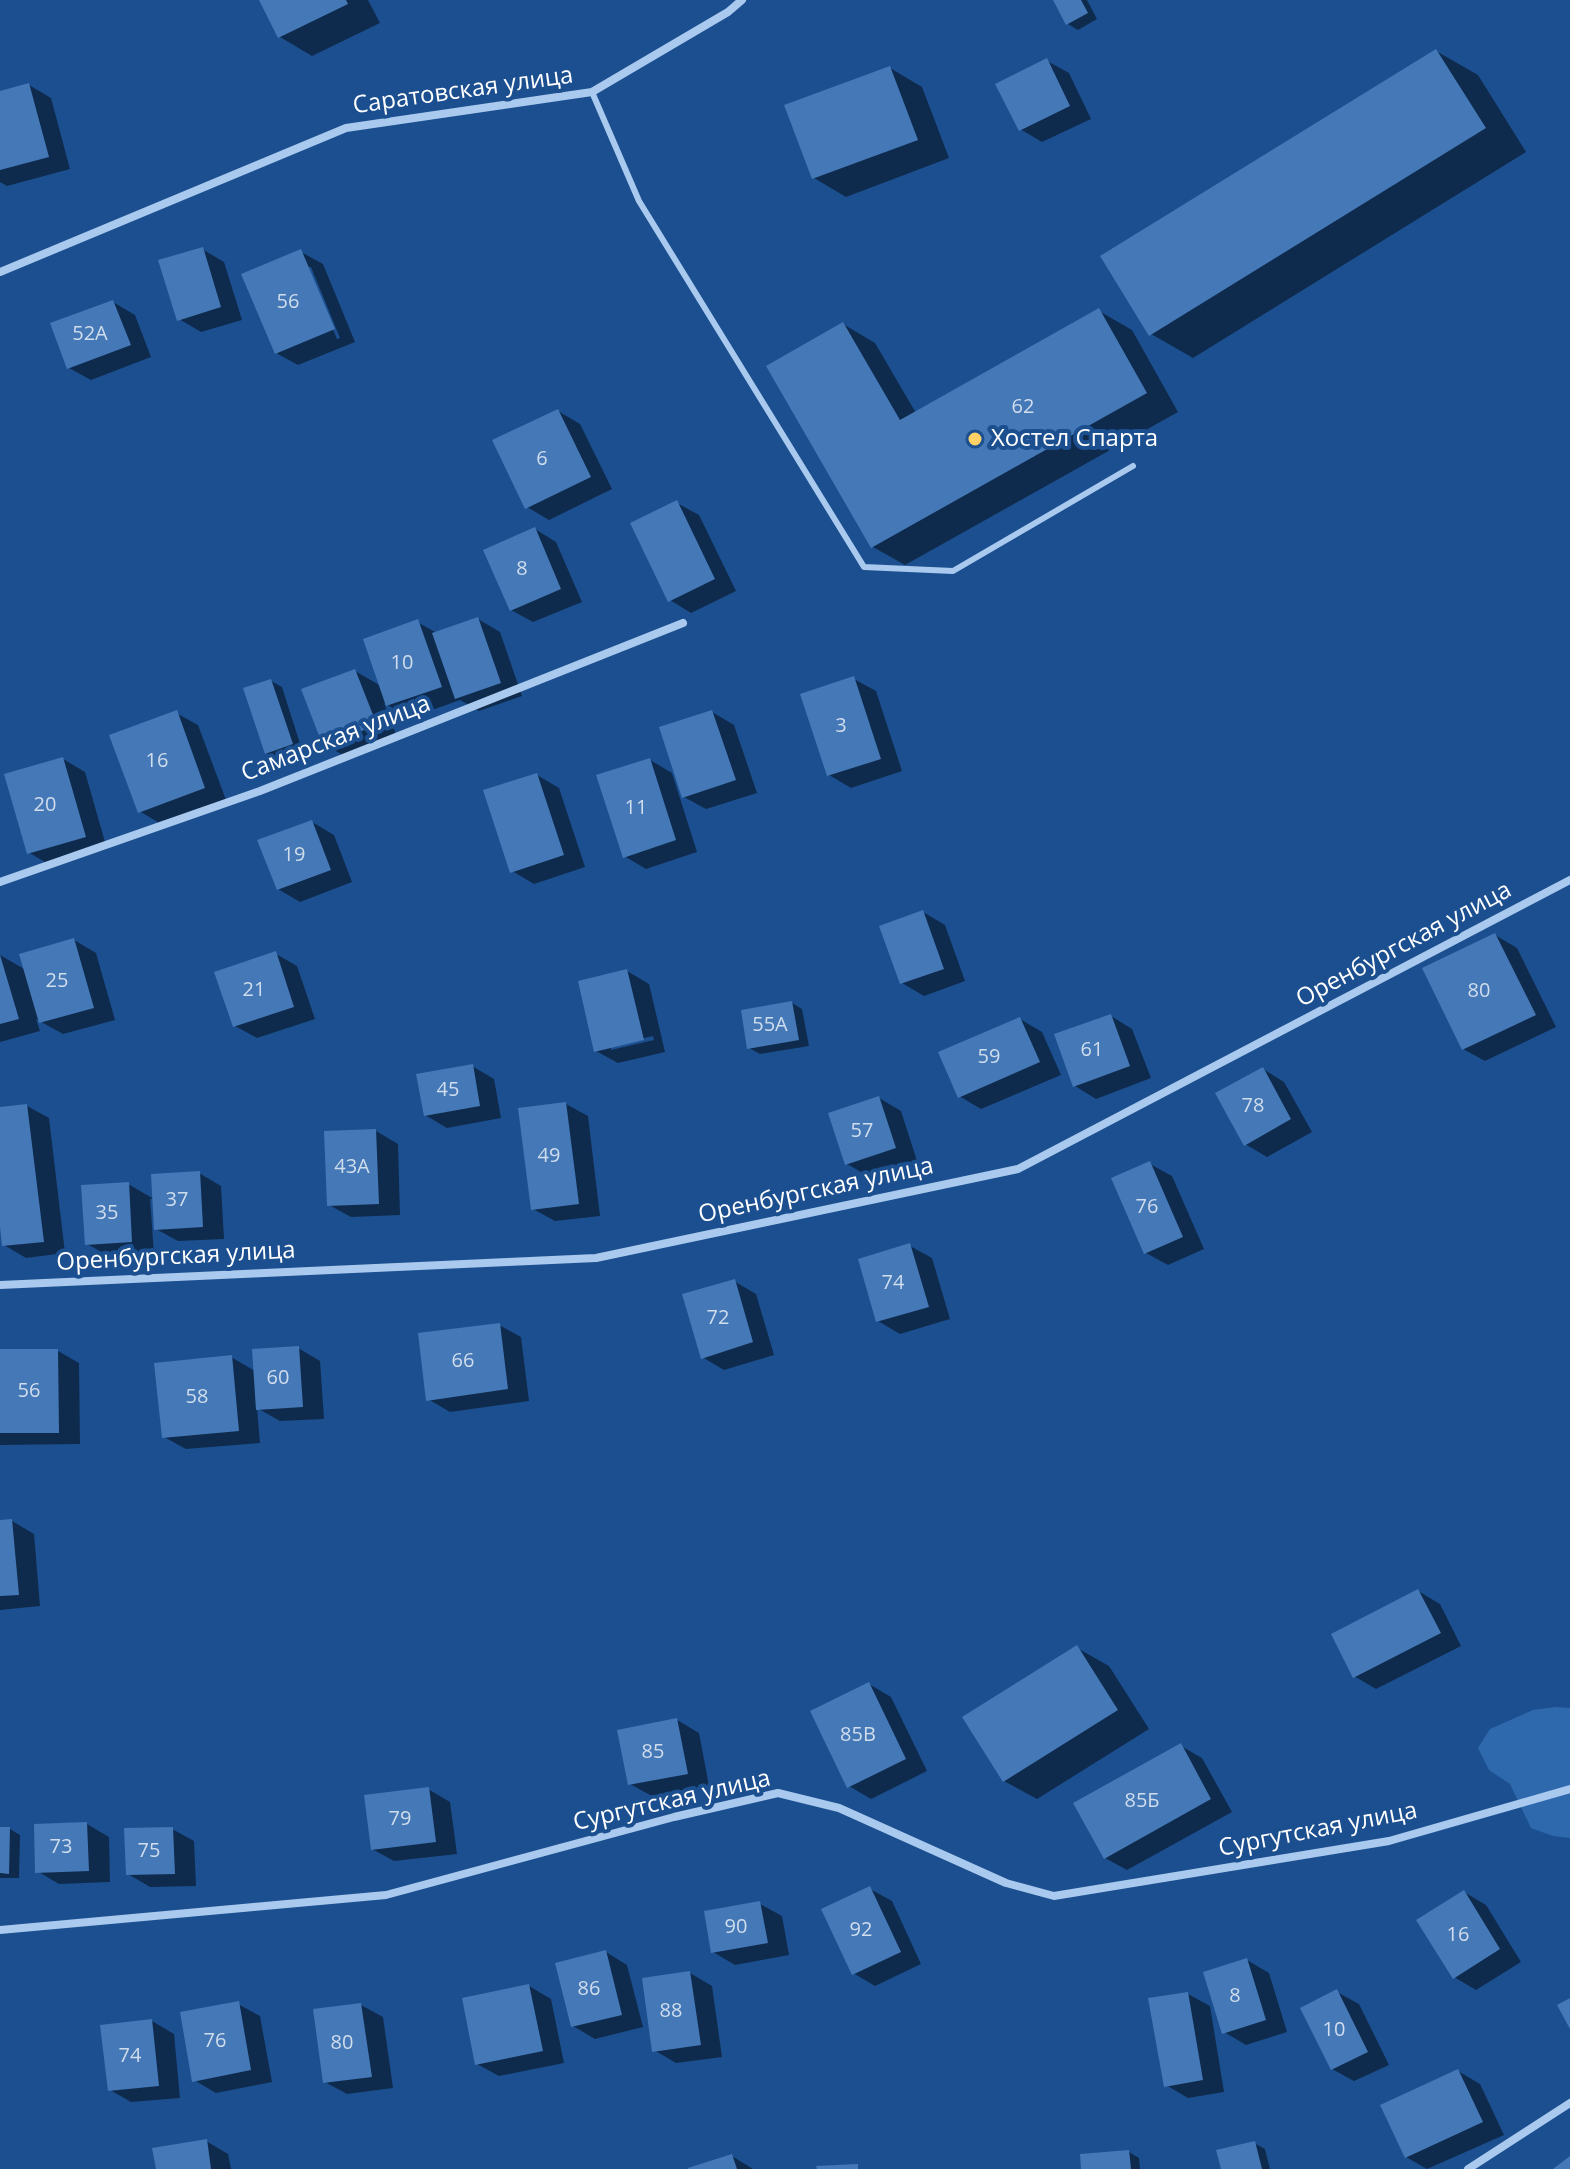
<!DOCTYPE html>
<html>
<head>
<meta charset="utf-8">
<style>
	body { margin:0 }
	canvas { display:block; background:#1b4f8f }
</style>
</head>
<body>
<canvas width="1570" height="2169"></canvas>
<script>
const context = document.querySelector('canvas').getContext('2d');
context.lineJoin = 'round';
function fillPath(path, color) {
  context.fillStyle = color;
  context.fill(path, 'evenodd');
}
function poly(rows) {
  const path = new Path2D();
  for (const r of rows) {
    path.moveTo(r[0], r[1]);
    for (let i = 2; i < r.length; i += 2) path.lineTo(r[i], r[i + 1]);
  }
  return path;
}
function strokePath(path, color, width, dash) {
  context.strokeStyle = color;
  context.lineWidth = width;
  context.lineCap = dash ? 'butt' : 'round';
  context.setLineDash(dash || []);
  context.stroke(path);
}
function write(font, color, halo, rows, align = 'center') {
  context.font = font + ' "Open Sans",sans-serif';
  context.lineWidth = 8;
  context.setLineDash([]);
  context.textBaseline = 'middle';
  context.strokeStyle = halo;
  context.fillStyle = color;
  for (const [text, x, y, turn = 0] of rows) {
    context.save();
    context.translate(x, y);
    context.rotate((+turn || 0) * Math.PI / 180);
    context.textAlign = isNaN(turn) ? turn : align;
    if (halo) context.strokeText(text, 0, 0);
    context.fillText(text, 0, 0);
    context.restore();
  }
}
const green = poly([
	[1556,1707,1570,1708,1570,1838,1553,1836,1531,1828,1510,1784,1489,1770,1478,1748,1490,1729,1533,1710]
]);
const shadow = poly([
	[262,0,368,0,380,23,312,56,280,37],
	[1055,0,1087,0,1097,19,1078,30,1068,24],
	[1436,51,1478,75,1526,152,1193,358,1151,334],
	[1047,61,1069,73,1091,119,1042,142,1020,129],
	[890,68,922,87,949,158,846,197,814,178],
	[29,85,51,98,70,169,7,186,0,182,0,93],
	[202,249,224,262,242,320,201,332,179,319],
	[301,252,323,264,355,342,298,365,276,353],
	[307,267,311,267,340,338,337,339],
	[113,302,135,315,151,357,91,380,69,368],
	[1099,311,1132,330,1178,412,905,565,873,547,843,324,875,343,916,413],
	[558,411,580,424,612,489,549,520,527,507],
	[677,503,699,515,736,591,691,613,670,600],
	[535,529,556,542,582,602,533,622,511,610],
	[478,619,500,632,522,696,479,711,460,700,410,718,384,703,397,737,346,757,324,744,355,671,381,686,417,622,437,633],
	[854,679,876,691,902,771,851,788,829,775],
	[271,681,282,687,302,750,277,759,266,753],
	[712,712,734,725,757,793,706,809,684,797],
	[176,713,198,725,226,800,161,824,139,811],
	[63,759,85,772,107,849,50,865,28,852],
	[650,760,672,773,697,852,646,869,624,856],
	[537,775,559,788,585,867,534,884,512,871],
	[312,822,334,835,352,882,300,902,278,889],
	[923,912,945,925,965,981,924,996,902,983],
	[1495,935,1517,948,1556,1027,1485,1061,1463,1049],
	[74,940,96,953,115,1020,63,1034,36,1019,40,1031,0,1042,0,955,26,970],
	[276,954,297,966,315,1019,257,1038,235,1026],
	[627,971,649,984,665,1052,618,1063,596,1051],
	[653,1036,654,1040,611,1050,611,1046],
	[792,1003,802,1009,809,1046,760,1054,749,1048],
	[1111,1016,1132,1029,1151,1078,1096,1099,1075,1086],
	[1020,1019,1042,1032,1061,1075,981,1109,959,1096],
	[472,1066,494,1079,501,1118,447,1128,425,1115],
	[1263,1069,1284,1082,1312,1132,1267,1157,1245,1144],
	[879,1098,901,1111,917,1161,868,1176,847,1164],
	[566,1104,588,1116,600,1216,555,1221,533,1209],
	[27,1106,49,1118,65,1253,26,1258,4,1245,0,1211,0,1109],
	[376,1131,398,1144,400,1215,351,1217,329,1205],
	[1150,1164,1172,1176,1204,1249,1168,1265,1146,1253],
	[199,1173,221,1186,224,1239,178,1241,156,1229,154,1199,150,1199,154,1254,109,1256,87,1244,128,1184,154,1199],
	[910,1246,932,1258,950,1319,900,1334,878,1321],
	[734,1281,756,1294,774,1355,724,1370,702,1357],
	[499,1325,521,1337,529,1401,450,1412,428,1399],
	[298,1348,320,1361,324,1419,280,1421,257,1408,260,1443,186,1449,164,1437,231,1357,255,1371],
	[0,1351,58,1351,79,1363,80,1444,0,1445],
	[12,1521,34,1534,40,1606,0,1610,0,1522],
	[1418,1591,1440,1604,1461,1646,1376,1689,1354,1676],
	[1077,1648,1109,1666,1149,1729,1037,1799,1004,1781],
	[869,1684,891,1697,927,1771,871,1799,849,1786],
	[677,1720,699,1733,709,1786,652,1796,630,1784],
	[1181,1746,1202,1758,1232,1812,1127,1870,1105,1858],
	[428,1789,450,1802,457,1854,394,1861,372,1849],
	[87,1824,109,1837,110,1882,59,1884,37,1871],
	[0,1829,10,1829,20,1835,19,1878,0,1878],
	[172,1829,194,1841,196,1886,150,1887,128,1874],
	[870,1889,892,1901,921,1964,875,1986,853,1973],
	[1464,1892,1486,1905,1521,1962,1476,1990,1454,1977],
	[760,1904,782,1916,789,1955,735,1965,713,1952],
	[606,1952,627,1965,643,2027,595,2039,573,2026],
	[1247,1960,1269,1973,1287,2032,1246,2045,1224,2032],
	[690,1973,712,1986,722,2057,676,2063,654,2050],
	[529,1986,551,1999,564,2063,499,2076,477,2064],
	[1337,1992,1359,2004,1389,2065,1354,2081,1332,2069],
	[1188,1994,1210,2006,1224,2092,1188,2098,1166,2085],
	[238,2004,260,2016,272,2082,216,2093,194,2080],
	[361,2005,383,2017,393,2088,347,2094,325,2082],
	[152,2021,174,2034,180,2098,131,2102,110,2090],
	[1458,2071,1480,2084,1504,2135,1427,2169,1406,2157],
	[206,2141,228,2154,231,2169,158,2169],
	[1254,2143,1265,2149,1270,2169,1223,2169],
	[1129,2152,1139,2158,1140,2169,1083,2169],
	[732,2156,753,2169,693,2169]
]);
const building = poly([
	[259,0,346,0,348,4,278,38],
	[1053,0,1081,0,1088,13,1066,25],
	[1436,49,1486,128,1149,336,1100,256],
	[1047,58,1070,106,1019,131,995,84],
	[890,66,918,140,812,179,784,105],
	[29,83,49,157,0,170,0,91],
	[203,247,221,307,177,321,158,260],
	[301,249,335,329,275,354,241,274],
	[113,300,131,345,67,369,50,323],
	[1099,308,1147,393,871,548,766,366,843,322,900,420],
	[558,409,591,477,525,509,492,440],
	[677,500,715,579,668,602,630,523],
	[535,527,561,589,510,611,483,550],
	[478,617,501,683,455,699,432,633],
	[418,619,442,687,386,706,363,639],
	[355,669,377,725,323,746,301,689],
	[854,676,881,759,827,776,800,694],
	[271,679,293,744,265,754,243,688],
	[177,710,205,788,138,813,109,735],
	[712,710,736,780,682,798,659,727],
	[63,757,86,837,27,854,4,774],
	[650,758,676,840,623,858,596,775],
	[537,773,564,855,510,873,483,790],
	[312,820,331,870,277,890,257,840],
	[923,910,944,969,900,984,879,926],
	[1495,933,1536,1015,1462,1050,1422,968],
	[74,938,94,1008,39,1023,19,954],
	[276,951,294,1007,233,1027,214,972],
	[0,955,19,1019,0,1024],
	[627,969,644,1040,594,1052,578,981],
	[792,1001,799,1040,747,1049,741,1010],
	[1111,1014,1130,1066,1073,1087,1054,1034],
	[1020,1017,1040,1062,958,1098,938,1052],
	[473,1064,480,1106,424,1116,416,1074],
	[1263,1067,1291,1119,1244,1146,1215,1093],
	[879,1096,896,1148,845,1165,828,1113],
	[566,1102,579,1204,531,1210,518,1108],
	[27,1104,44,1242,2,1246,0,1227,0,1107],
	[376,1129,379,1204,327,1206,324,1131],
	[1150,1161,1183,1237,1144,1254,1111,1178],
	[200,1171,203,1227,154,1230,151,1174],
	[129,1182,132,1242,85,1245,81,1185],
	[910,1243,929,1307,876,1322,858,1259],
	[735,1279,753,1342,701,1359,682,1294],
	[500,1323,508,1389,426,1401,418,1333],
	[299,1346,303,1407,256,1410,252,1349],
	[0,1349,58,1349,59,1433,0,1433],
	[232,1355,239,1431,162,1438,154,1363],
	[12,1519,19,1595,0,1596,0,1520],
	[1418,1589,1441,1633,1353,1678,1331,1634],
	[1077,1645,1118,1710,1003,1782,962,1717],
	[869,1682,906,1759,847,1788,810,1711],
	[677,1718,688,1774,628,1785,617,1730],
	[1181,1743,1211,1799,1104,1859,1073,1803],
	[429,1787,436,1842,371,1850,364,1795],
	[87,1822,89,1871,35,1873,34,1824],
	[0,1827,10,1827,9,1874,0,1873],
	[173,1827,175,1874,126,1875,124,1828],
	[870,1886,901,1952,852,1975,821,1909],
	[1464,1890,1500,1949,1453,1979,1416,1920],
	[760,1901,768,1943,711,1953,704,1911],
	[606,1950,622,2015,571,2027,555,1963],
	[1247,1958,1266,2020,1222,2034,1203,1972],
	[690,1971,701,2045,652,2052,642,1978],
	[529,1984,543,2051,475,2065,462,1998],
	[1337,1989,1368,2052,1331,2070,1300,2008],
	[1188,1992,1203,2080,1164,2087,1148,1998],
	[1570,1998,1570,2029,1557,2005],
	[239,2001,251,2070,192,2082,180,2012],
	[361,2003,372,2077,323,2083,313,2009],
	[152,2019,159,2086,108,2091,100,2025],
	[1458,2069,1483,2122,1405,2158,1380,2105],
	[207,2139,211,2169,156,2169,152,2148],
	[1255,2141,1262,2169,1221,2169,1216,2150],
	[1129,2150,1131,2169,1081,2169,1080,2154],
	[732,2154,737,2169,688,2169,688,2168],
	[1570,2156,1570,2169,1553,2169],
	[858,2164,858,2169,817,2169,816,2166]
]);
const service = poly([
	[592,92,639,201,864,567,953,571,1133,466]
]);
const minor = poly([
	[0,272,346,128,592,92,728,12,742,0],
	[0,882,260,791,683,623],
	[0,1285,596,1258,1018,1169,1570,880],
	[0,1930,386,1895,674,1817,778,1793,839,1808,1006,1883,1054,1896,1389,1841,1570,1789],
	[1468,2169,1570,2103]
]);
const markers = [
	[975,439,8,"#ffd166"]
];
const numberNames = [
	["56",288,302],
	["52А",90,334],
	["62",1023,407],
	["6",542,459],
	["8",522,569],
	["10",402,663],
	["3",841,726],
	["16",157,761],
	["20",45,805],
	["11",636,808],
	["19",294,855],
	["25",57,981],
	["21",254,990],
	["80",1479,991],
	["55А",770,1025],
	["61",1092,1050],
	["59",989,1057],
	["45",448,1090],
	["78",1253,1106],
	["57",862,1131],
	["49",549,1156],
	["43А",352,1167],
	["37",177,1200],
	["76",1147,1207],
	["35",107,1213],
	["74",893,1283],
	["72",718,1318],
	["66",463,1361],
	["60",278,1378],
	["56",29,1391],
	["58",197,1397],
	["85В",858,1735],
	["85",653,1752],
	["85Б",1142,1801],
	["79",400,1819],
	["73",61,1847],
	["75",149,1851],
	["90",736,1927],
	["92",861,1930],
	["16",1458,1935],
	["86",589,1989],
	["8",1235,1996],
	["88",671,2011],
	["10",1334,2030],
	["76",215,2041],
	["80",342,2043],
	["74",130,2056]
];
const streetNames = [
	["Саратовская улица",463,91,-8],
	["Самарская улица",336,739,-21],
	["Оренбургская улица",1404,945,-28],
	["Оренбургская улица",816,1191,-12],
	["Оренбургская улица",176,1257,-3],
	["Сургутская улица",672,1801,-13],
	["Сургутская улица",1318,1830,-11]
];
const poiNames = [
	["Хостел Спарта",991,439]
];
fillPath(green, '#2e69ad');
fillPath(shadow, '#0007');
fillPath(building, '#4478b7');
strokePath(service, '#a9c9ee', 6);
strokePath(minor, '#a9c9ee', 8);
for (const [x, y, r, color] of markers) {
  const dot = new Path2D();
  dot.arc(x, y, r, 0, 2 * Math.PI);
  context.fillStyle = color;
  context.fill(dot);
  strokePath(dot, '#1b4f8f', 3);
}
write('20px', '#d0dded', null, numberNames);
write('24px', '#fff', '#1b4f8f', streetNames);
write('24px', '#fff', '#1b4f8f', poiNames, 'left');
</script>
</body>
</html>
